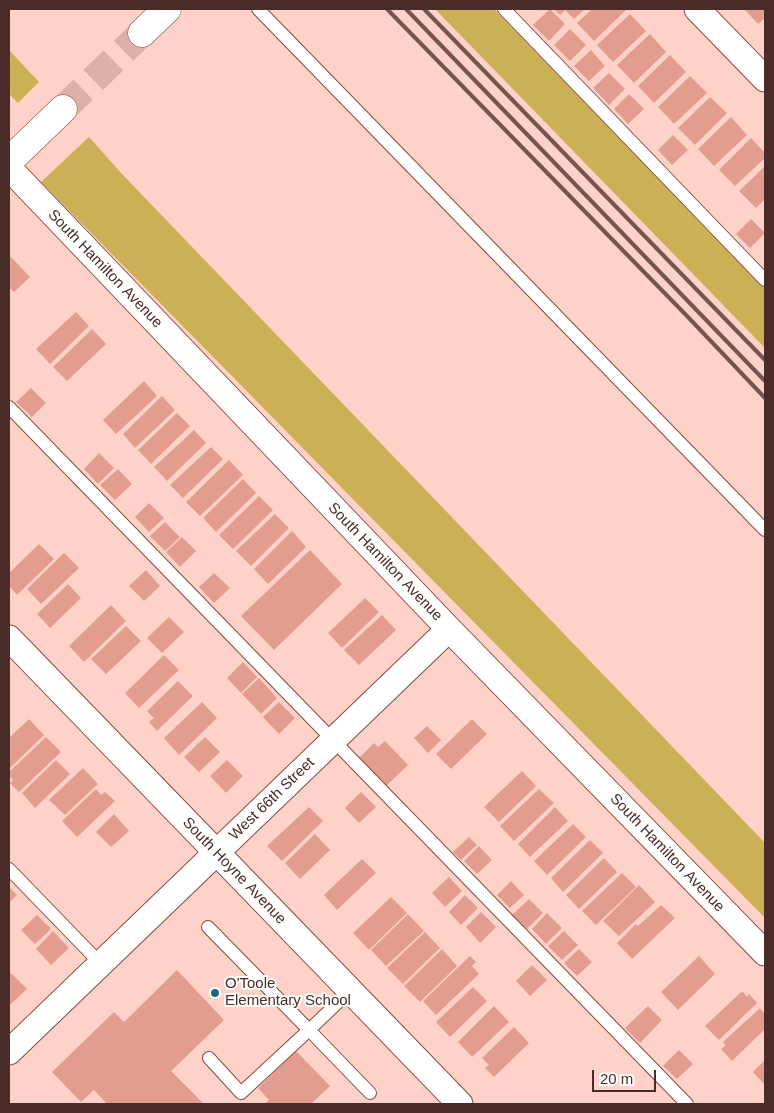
<!DOCTYPE html>
<html>
<head>
<meta charset="utf-8">
<style>
	body { margin:0 }
	#map { position:relative; width:774px; height:1113px; overflow:hidden; background:#ffd2c9; font-family:Helvetica,sans-serif }
	canvas { display:block }
	.frame { position:absolute; inset:0; border:10px solid #492c27; pointer-events:none }
	.scale { position:absolute; left:592px; top:1070px; width:64px; height:22px; box-sizing:border-box; border:2px solid #492c27; border-top:0; padding-left:6px; font-size:15px; line-height:18px; white-space:nowrap; color:#492c27; -webkit-text-stroke:4px #fff; paint-order:stroke }
</style>
</head>
<body>
<div id="map">
<canvas width="774" height="1113"></canvas>
<div class="frame"></div>
<div class="scale">20 m</div>
</div>
<script>
const context = document.querySelector('canvas').getContext('2d');
context.lineJoin = 'round';
function fillPath(path, color) {
  context.fillStyle = color;
  context.fill(path, 'evenodd');
}
function poly(rows) {
  const path = new Path2D();
  for (const r of rows) {
    path.moveTo(r[0], r[1]);
    for (let i = 2; i < r.length; i += 2) path.lineTo(r[i], r[i + 1]);
  }
  return path;
}
function strokePath(path, color, width, dash) {
  context.strokeStyle = color;
  context.lineWidth = width;
  context.lineCap = dash ? 'butt' : 'round';
  context.setLineDash(dash || []);
  context.stroke(path);
}
function write(font, color, halo, rows, align = 'center') {
  context.font = font + ' Helvetica,sans-serif';
  context.lineWidth = 4;
  context.setLineDash([]);
  context.textBaseline = 'middle';
  context.strokeStyle = halo;
  context.fillStyle = color;
  for (const [text, x, y, turn = 0] of rows) {
    context.save();
    context.translate(x, y);
    context.rotate((+turn || 0) * Math.PI / 180);
    context.textAlign = isNaN(turn) ? turn : align;
    if (halo) context.strokeText(text, 0, 0);
    context.fillText(text, 0, 0);
    context.restore();
  }
}
const green = poly([
	[435,9,494,9,765,288,765,348],
	[9,50,39,82,18,103,9,94],
	[89,137,122,174,765,843,765,918,41,182]
]);
const building = poly([
	[550,9,565,24,549,41,533,25],
	[556,9,585,9,574,19,565,10,560,15,555,10],
	[592,9,624,9,626,10,594,41,577,23],
	[744,9,765,9,765,18,758,24],
	[630,14,646,31,613,62,597,45],
	[570,29,586,45,570,61,554,45],
	[650,34,666,52,634,83,617,65],
	[591,50,605,66,589,81,574,66],
	[670,55,686,72,654,103,638,86],
	[609,73,625,89,609,105,593,88],
	[690,76,707,93,674,124,658,107],
	[629,94,644,109,628,124,614,109],
	[710,97,727,113,695,145,678,128],
	[731,117,747,135,714,166,698,149],
	[673,135,688,150,672,165,658,150],
	[751,138,765,153,765,158,735,186,719,170],
	[765,166,765,199,756,208,739,191],
	[751,219,765,233,750,248,736,234],
	[9,255,30,277,14,292,9,287],
	[76,312,89,326,50,364,36,349],
	[92,329,106,344,67,381,53,367],
	[144,381,157,396,116,434,103,420],
	[31,388,46,403,32,417,16,402],
	[162,396,175,410,135,448,123,434],
	[177,413,190,426,151,464,138,450],
	[194,430,206,443,167,481,154,467],
	[211,447,223,459,183,498,170,485],
	[99,453,114,468,98,484,84,469],
	[229,460,243,475,200,516,186,502],
	[118,469,132,484,115,500,100,485],
	[243,479,256,493,216,532,203,518],
	[259,496,273,510,233,549,219,535],
	[149,503,164,518,149,532,135,517],
	[275,514,289,528,251,566,236,551],
	[165,522,180,537,165,551,150,536],
	[292,531,306,547,268,584,254,569],
	[182,537,196,551,180,567,166,552],
	[39,544,54,559,17,595,9,586,9,573],
	[310,550,342,584,274,650,241,616],
	[64,553,79,568,41,604,27,589],
	[146,570,160,586,144,601,129,586],
	[214,573,230,588,214,603,199,587],
	[68,584,81,598,50,628,37,614],
	[365,598,379,612,342,648,328,633],
	[111,605,126,621,84,662,69,646],
	[382,615,396,630,359,665,344,650],
	[169,617,184,632,162,653,147,638],
	[126,626,141,641,106,674,91,659],
	[164,655,179,670,139,708,125,693],
	[243,662,257,677,241,693,227,678],
	[259,678,277,698,261,714,242,694],
	[178,681,193,696,157,731,149,722,154,718,147,711],
	[202,702,217,718,179,755,164,738],
	[279,702,295,718,279,734,263,717],
	[29,719,44,735,9,769,9,738],
	[472,719,487,734,451,769,436,754],
	[427,726,441,740,428,753,414,738],
	[46,737,61,752,19,792,10,783,13,780,9,775,9,772],
	[205,737,220,752,199,772,184,757],
	[385,741,408,765,386,786,359,758,374,743,378,747],
	[56,760,70,774,35,808,22,793],
	[227,760,243,776,226,793,210,776],
	[83,768,98,784,65,815,49,800],
	[522,771,536,786,499,822,484,807],
	[96,789,101,795,105,792,115,801,77,837,62,821],
	[539,789,554,803,514,841,500,826],
	[361,792,376,807,359,823,345,808],
	[309,807,323,821,282,861,267,846],
	[555,807,568,821,530,857,518,844],
	[114,814,129,831,111,847,96,832],
	[573,824,586,837,547,875,534,861],
	[315,834,330,850,300,879,285,863],
	[469,837,477,845,461,860,453,852],
	[590,840,603,853,563,892,551,878],
	[479,846,492,860,477,874,464,861],
	[604,858,617,872,579,909,566,895],
	[362,859,376,873,337,910,324,895],
	[622,873,636,887,596,925,582,911],
	[449,877,462,891,445,907,432,893],
	[511,881,524,895,510,908,497,895],
	[639,885,655,902,619,936,603,921],
	[9,887,17,895,9,903],
	[465,895,478,908,461,925,449,912],
	[391,897,407,913,369,950,353,933],
	[529,899,543,913,527,929,512,915],
	[661,905,675,918,632,959,617,943,636,924,638,926],
	[481,912,496,927,480,943,466,927],
	[547,913,562,928,546,944,532,929],
	[408,914,424,931,386,966,371,950],
	[37,915,51,929,35,944,21,930],
	[53,931,69,948,51,965,36,949],
	[564,931,578,945,562,960,548,946],
	[425,932,440,948,403,984,387,968],
	[442,949,457,966,420,1002,404,986],
	[579,949,592,962,577,976,564,963],
	[470,956,476,962,472,966,479,974,436,1015,423,1001],
	[699,956,715,974,678,1010,661,992],
	[532,965,547,980,530,996,516,981],
	[177,970,224,1020,171,1071,204,1104,107,1104,94,1090,81,1102,52,1072,114,1012,124,1022],
	[11,973,27,989,9,1006,9,975],
	[473,987,487,1001,450,1037,436,1022],
	[743,992,747,997,749,994,757,1003,719,1040,705,1026,740,993],
	[494,1006,509,1022,472,1057,458,1042],
	[648,1006,662,1020,640,1043,625,1028],
	[760,1008,765,1014,764,1018,765,1020,765,1029,732,1061,721,1049,726,1045,723,1042],
	[514,1027,529,1043,494,1077,485,1068,489,1065,482,1058],
	[679,1050,693,1064,677,1079,663,1066],
	[296,1051,330,1086,311,1104,265,1104,269,1100,258,1088],
	[765,1060,765,1085,753,1072]
]);
const secondaryTunnel = poly([
	[63,109,142,33]
]);
const lane = poly([
	[258,9,765,530],
	[504,9,765,280],
	[9,407,687,1104],
	[9,869,101,964],
	[208,927,309,1030,241,1093,209,1058],
	[350,991,309,1030,370,1093]
]);
const street = poly([
	[697,9,765,79],
	[9,168,449,629,765,953],
	[9,638,460,1104],
	[9,1052,449,629]
]);
const secondary = poly([
	[142,33,167,9],
	[9,161,63,109]
]);
const rail = poly([
	[387,9,687,316,765,398],
	[406,9,765,381],
	[424,9,765,360]
]);
const markers = [
	[215,993,5,"#1f6875"]
];
const streetNames = [
	["South Hamilton Avenue",105,269,46],
	["South Hamilton Avenue",385,562,46],
	["West 66th Street",272,799,-44],
	["South Hamilton Avenue",667,853,46],
	["South Hoyne Avenue",234,871,46]
];
const poiNames = [
	["O'Toole",225,984],
	["Elementary School",225,1001]
];
fillPath(green, '#ccb055');
fillPath(building, '#e39d8f');
strokePath(secondaryTunnel, '#dbb1a9', 28, [28, 14]);
strokePath(lane, '#884a3e', 14);
strokePath(street, '#884a3e', 27);
strokePath(secondary, '#884a3e', 29);
strokePath(lane, '#fff', 12);
strokePath(street, '#fff', 25);
strokePath(secondary, '#fff', 28);
strokePath(rail, '#76554f', 4);
for (const [x, y, r, color] of markers) {
  const dot = new Path2D();
  dot.arc(x, y, r, 0, 2 * Math.PI);
  context.fillStyle = color;
  context.fill(dot);
  strokePath(dot, '#fff', 2);
}
write('15px', '#492c27', '#fff', streetNames);
write('15px', '#492c27', '#fff', poiNames, 'left');
</script>
</body>
</html>
